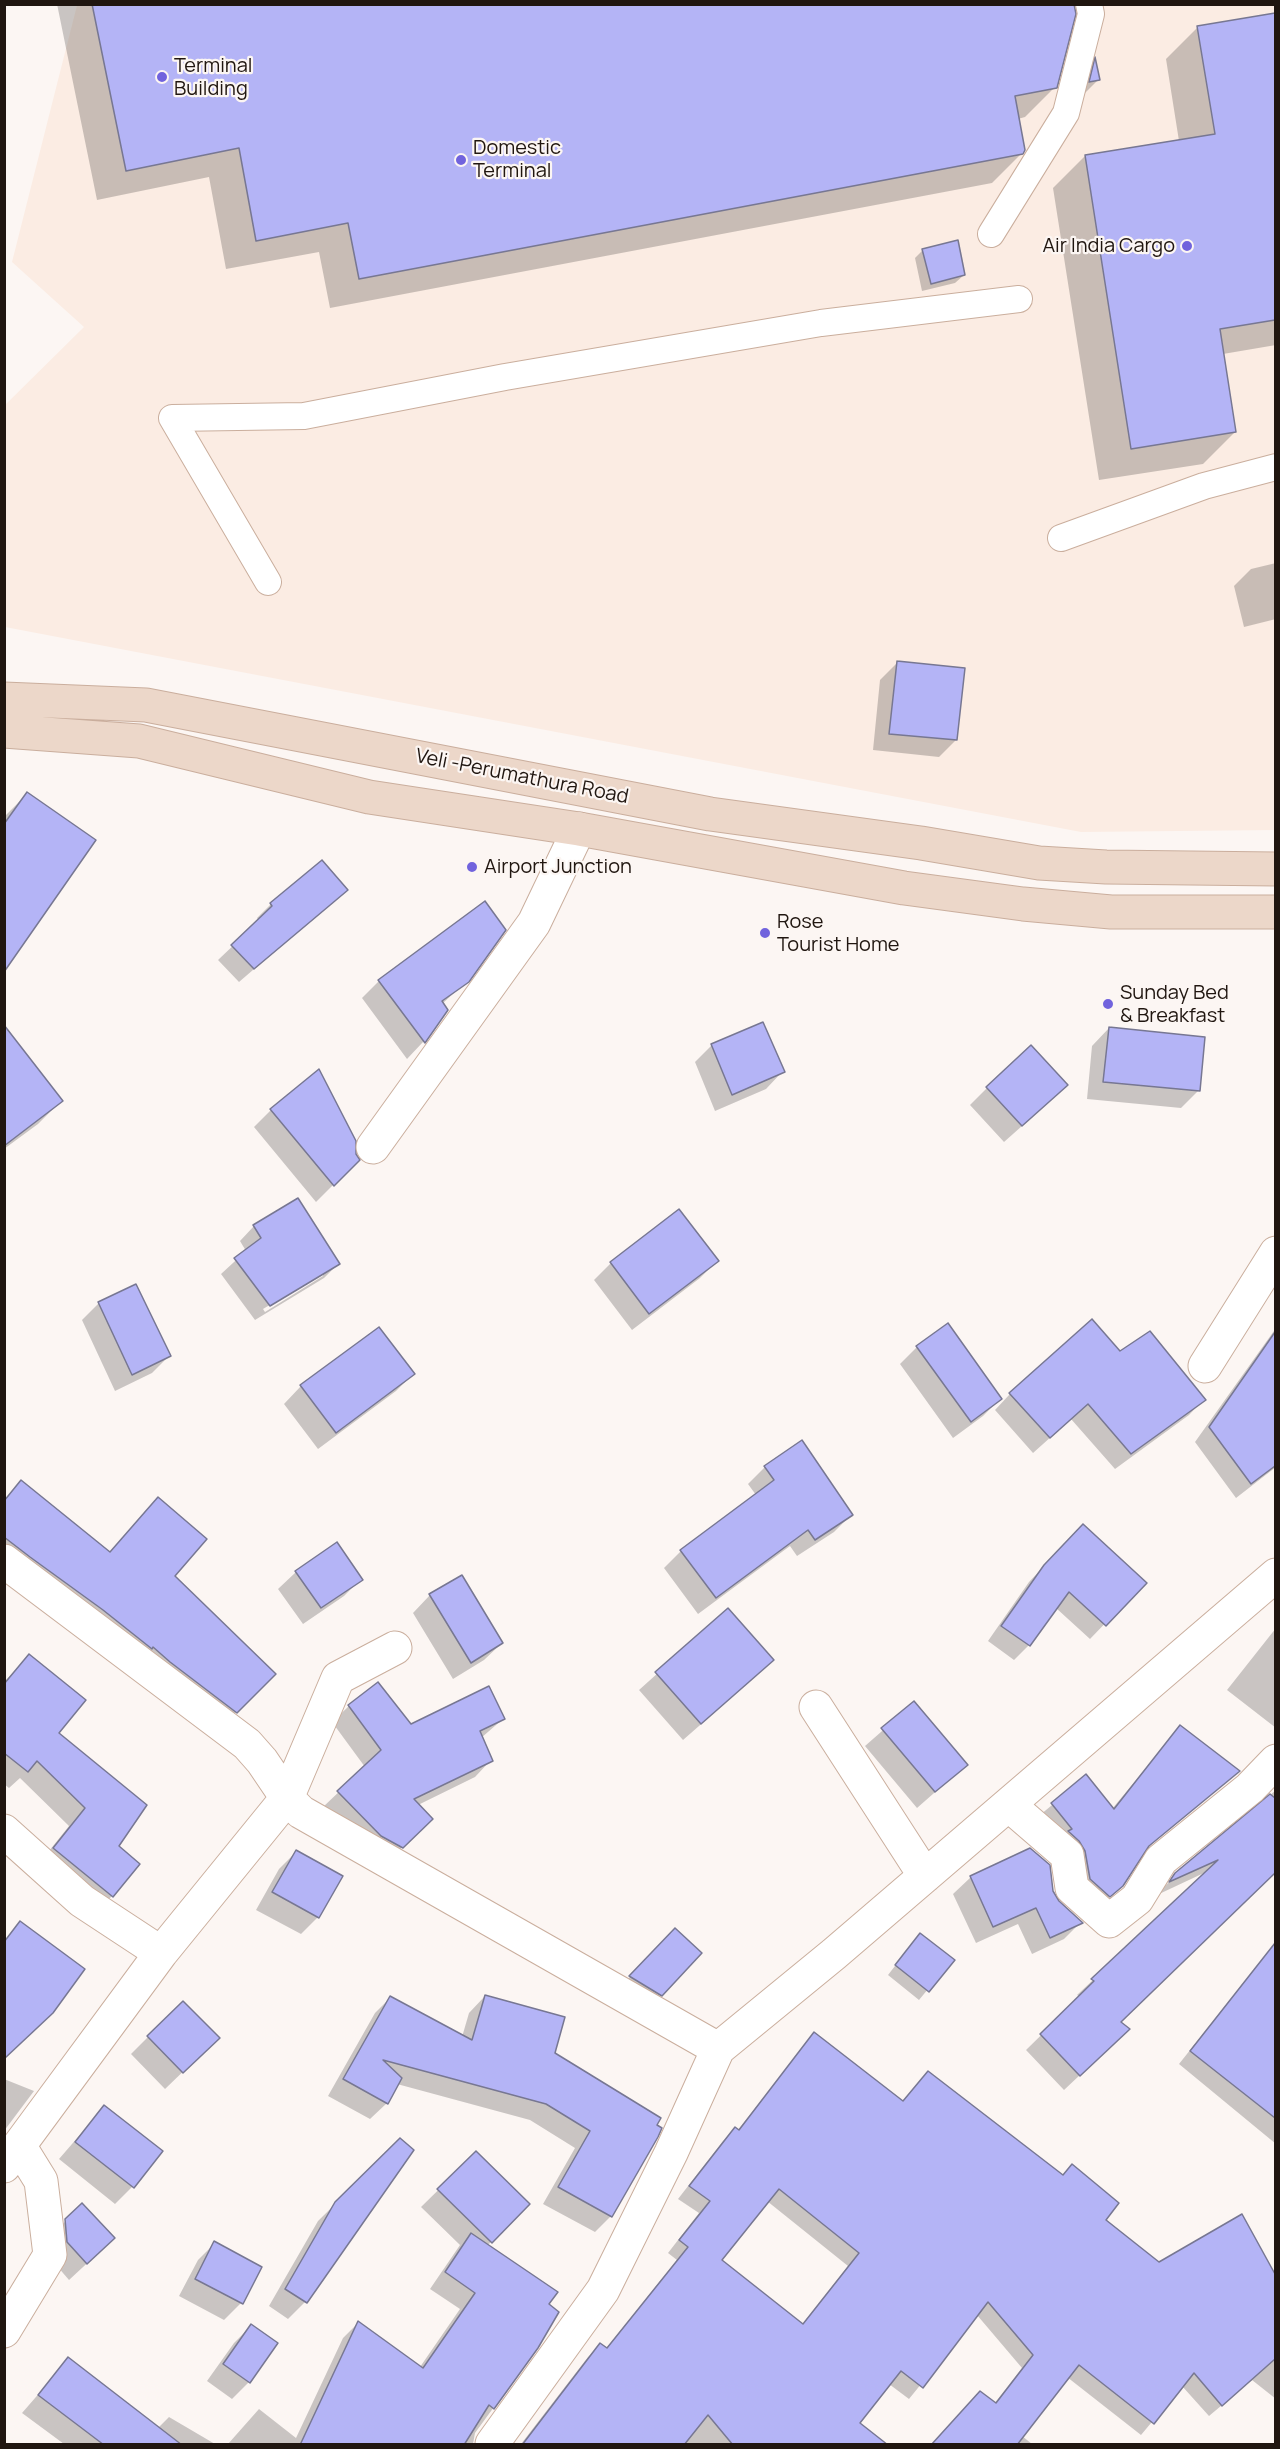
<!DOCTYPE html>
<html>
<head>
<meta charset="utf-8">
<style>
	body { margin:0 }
	#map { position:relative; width:1280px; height:2449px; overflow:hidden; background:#fcf6f3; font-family:Manrope,sans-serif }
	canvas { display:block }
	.frame { position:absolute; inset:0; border:6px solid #201610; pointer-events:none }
</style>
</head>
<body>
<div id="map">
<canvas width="1280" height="2449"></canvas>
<div class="frame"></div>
</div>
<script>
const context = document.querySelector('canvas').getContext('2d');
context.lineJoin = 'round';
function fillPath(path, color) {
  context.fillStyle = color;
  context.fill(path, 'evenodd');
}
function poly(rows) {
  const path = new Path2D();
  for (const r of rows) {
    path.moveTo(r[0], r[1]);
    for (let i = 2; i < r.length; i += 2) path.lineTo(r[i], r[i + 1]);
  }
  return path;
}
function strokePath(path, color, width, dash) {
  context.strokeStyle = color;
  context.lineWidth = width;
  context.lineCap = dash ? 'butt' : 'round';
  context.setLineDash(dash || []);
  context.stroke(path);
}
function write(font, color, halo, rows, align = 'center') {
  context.font = font + ' Manrope,sans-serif';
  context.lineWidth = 4.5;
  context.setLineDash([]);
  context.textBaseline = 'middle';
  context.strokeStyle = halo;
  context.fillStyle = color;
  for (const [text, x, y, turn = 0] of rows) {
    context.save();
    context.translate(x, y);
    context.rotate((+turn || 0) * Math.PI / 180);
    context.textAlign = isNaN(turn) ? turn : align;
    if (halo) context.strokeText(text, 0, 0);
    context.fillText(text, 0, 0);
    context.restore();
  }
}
const built = poly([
	[77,5,1275,5,1275,830,1081,832,5,627,4,406,84,327,12,262]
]);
const shadow = poly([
	[57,4,1073,4,1055,87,1025,117,1018,119,1022,153,992,183,330,308,319,252,226,269,209,177,97,200],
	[1276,14,1276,345,1223,354,1235,432,1203,464,1099,480,1053,188,1085,156,1179,141,1166,59,1198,27],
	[1095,61,1098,80,1066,112,1064,91],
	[923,250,964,275,955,283,922,291,915,258],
	[1276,563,1276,619,1244,627,1234,586,1251,569],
	[897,663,956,740,939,757,873,750,880,680],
	[27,794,4,969,4,817],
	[322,862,346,890,239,982,218,960,259,921,257,918,271,904],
	[379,981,467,981,442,1004,446,1010,423,1042,407,1059,362,998],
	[4,1028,61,1101,38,1124,4,1149],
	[1109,1028,1198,1091,1181,1108,1087,1099,1092,1046],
	[712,1045,783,1071,766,1089,715,1111,695,1062],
	[987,1088,1049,1102,1004,1142,970,1105],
	[271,1110,354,1155,358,1160,316,1202,254,1127],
	[254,1226,338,1264,324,1278,255,1320,221,1274,246,1251,240,1241],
	[323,1273,323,1276,265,1312,263,1309],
	[717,1261,700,1278,632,1330,594,1280,611,1263],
	[99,1303,169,1356,152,1373,115,1391,82,1320],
	[1276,1328,1276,1467,1236,1498,1195,1442],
	[917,1347,1000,1399,983,1416,953,1438,900,1364],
	[413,1374,396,1391,318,1449,284,1404,301,1386],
	[1010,1394,1204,1399,1189,1415,1115,1469,1071,1419,1033,1453,995,1410],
	[765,1467,851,1515,834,1532,797,1556,790,1546,698,1614,664,1568,681,1551,756,1495,748,1484],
	[21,1482,109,1553,158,1499,173,1576,274,1674,220,1728,4,1564,4,1500],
	[1068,1541,1144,1583,1090,1639,1056,1608,1029,1645,1014,1660,988,1641,1029,1582],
	[296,1572,361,1579,344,1596,303,1624,278,1589],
	[430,1595,502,1643,484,1660,453,1679,413,1613],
	[728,1610,755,1677,683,1740,639,1690],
	[1276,1628,1276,1728,1227,1690],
	[29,1656,57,1733,116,1846,112,1896,95,1913,37,1866,69,1826,20,1778,9,1788,4,1784,4,1682],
	[914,1703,966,1765,917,1808,865,1746],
	[349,1706,410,1726,503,1719,481,1738,491,1760,475,1777,418,1805,431,1819,385,1864,322,1808,365,1767,332,1722],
	[1180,1727,1238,1771,1145,1849,1122,1885,1098,1907,1040,1815,1086,1777,1112,1809],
	[1276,1790,1276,1871,1119,2022,1113,2044,1064,2090,1026,2050,1080,1997,1077,1995,1093,1980,1206,1872,1157,1895,1160,1890],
	[296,1852,341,1876,318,1917,301,1934,256,1910,279,1869],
	[971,1877,1052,1891,1058,1902,1080,1923,1064,1939,1032,1954,1018,1924,976,1943,953,1894],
	[1276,1942,1276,2144,1179,2064],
	[912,1944,952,1960,919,2000,888,1975],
	[658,1947,661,1995,644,2012,614,1994],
	[485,1996,553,2054,659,2118,611,2216,595,2232,543,2204,575,2148,530,2120,397,2084,387,2103,370,2119,328,2096,375,2013,391,1997,462,2037,469,2013],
	[814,2034,902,2102,928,2073,1159,2263,1242,2216,1276,2277,1276,2399,1252,2380,1209,2416,1182,2386,1141,2435,1067,2377,1022,2436,1032,2444,932,2444,994,2404,1022,2368,977,2315,909,2399,889,2384,858,2424,885,2444,521,2444,588,2357,600,2345,606,2349,677,2260,668,2253,699,2213,678,2199,723,2141,735,2129,737,2131],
	[767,2201,848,2266,802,2325,720,2261],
	[148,2037,218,2038,165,2089,131,2054],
	[4,2079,34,2091,4,2131],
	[104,2107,132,2187,115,2204,59,2159],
	[400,2140,305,2302,288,2319,269,2306,318,2221],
	[476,2153,528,2204,487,2246,547,2305,537,2348,475,2433,473,2444,228,2444,259,2409,296,2438,343,2338,358,2323,420,2367,460,2309,430,2289,460,2245,421,2207],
	[66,2221,96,2255,69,2280,51,2259,48,2238],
	[215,2243,241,2303,224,2320,179,2296,198,2260],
	[251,2326,249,2382,232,2399,207,2381,234,2343],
	[69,2359,158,2428,169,2417,215,2444,64,2444,22,2413]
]);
const building = poly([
	[92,4,1074,4,1076,14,1057,88,1015,96,1025,150,1023,154,359,279,348,223,256,241,239,148,126,171,92,4],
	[1275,13,1275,320,1220,329,1236,432,1131,449,1085,155,1215,134,1197,26,1275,13],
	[1095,57,1100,80,1089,82,1095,57],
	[958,240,965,275,931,284,922,249,958,240],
	[897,661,965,668,957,740,889,734,897,661],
	[27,792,96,840,4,972,4,824,27,792],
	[322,860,348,890,254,969,231,945,272,906,270,903,322,860],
	[485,901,506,930,469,982,442,1001,448,1010,425,1043,378,980,485,901],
	[763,1022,785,1072,732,1095,711,1044,763,1022],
	[4,1025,63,1101,4,1146,4,1025],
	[1109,1027,1205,1037,1200,1091,1103,1082,1109,1027],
	[1031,1045,1068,1085,1022,1126,986,1087,1031,1045],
	[319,1069,356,1141,356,1154,360,1160,334,1186,270,1109,319,1069],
	[298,1198,340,1264,270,1306,234,1258,261,1238,253,1225,298,1198],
	[679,1209,719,1261,649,1314,610,1262,679,1209],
	[136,1284,171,1356,132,1375,98,1302,136,1284],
	[1092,1319,1120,1351,1150,1331,1206,1400,1131,1454,1088,1404,1050,1438,1009,1393,1092,1319],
	[948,1323,1002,1399,971,1422,916,1346,948,1323],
	[379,1327,415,1374,336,1433,300,1385,379,1327],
	[1275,1332,1275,1466,1251,1484,1209,1427,1275,1332],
	[802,1440,853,1515,815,1540,808,1530,716,1598,680,1550,774,1480,764,1466,802,1440],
	[21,1480,110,1552,158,1497,207,1539,175,1576,276,1674,237,1713,170,1662,153,1647,152,1649,103,1610,30,1557,4,1537,4,1501,21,1480],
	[1083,1524,1147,1583,1106,1626,1069,1592,1030,1646,1001,1626,1044,1565,1083,1524],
	[337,1542,363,1580,321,1608,295,1571,337,1542],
	[462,1575,503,1643,471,1663,429,1594,462,1575],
	[728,1608,774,1660,701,1724,655,1672,728,1608],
	[29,1654,86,1700,59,1733,147,1805,119,1846,140,1864,113,1897,53,1848,85,1808,37,1761,28,1772,4,1753,4,1684,29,1654],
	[378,1682,411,1724,489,1686,505,1719,480,1731,493,1761,414,1799,433,1819,403,1848,381,1836,337,1791,381,1750,348,1705,378,1682],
	[914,1701,968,1765,935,1792,881,1728,914,1701],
	[1180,1725,1240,1771,1149,1846,1123,1886,1110,1897,1090,1879,1085,1851,1079,1841,1068,1831,1072,1829,1051,1803,1086,1774,1114,1809,1180,1725],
	[1270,1794,1275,1798,1275,1873,1121,2022,1130,2029,1080,2076,1040,2034,1094,1981,1091,1979,1218,1860,1169,1882,1175,1873,1270,1794],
	[1030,1848,1050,1865,1053,1891,1059,1901,1083,1923,1050,1938,1036,1908,993,1927,970,1876,1030,1848],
	[296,1850,343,1876,319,1918,272,1892,296,1850],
	[20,1921,85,1969,53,2013,4,2059,4,1942,20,1921],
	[675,1928,702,1953,662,1996,629,1976,675,1928],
	[920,1933,955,1960,929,1992,895,1965,920,1933],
	[1275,1943,1275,2118,1190,2051,1275,1943],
	[485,1995,565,2017,555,2053,661,2118,657,2125,662,2128,658,2137,612,2217,558,2187,590,2131,546,2104,383,2060,402,2078,388,2104,343,2079,390,1996,472,2040,485,1995],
	[183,2001,220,2038,183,2073,147,2036,183,2001],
	[814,2032,903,2101,928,2071,1063,2175,1072,2164,1119,2203,1106,2220,1159,2262,1242,2214,1275,2274,1275,2359,1222,2406,1194,2373,1154,2424,1079,2365,1017,2445,931,2445,980,2391,996,2403,1033,2355,988,2302,923,2388,901,2371,860,2423,888,2445,733,2445,708,2415,684,2445,522,2445,600,2343,607,2348,688,2247,679,2240,710,2201,689,2186,735,2127,739,2130,814,2032],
	[779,2189,859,2253,803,2324,722,2260,779,2189],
	[104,2105,163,2151,134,2188,75,2142,104,2105],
	[400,2138,414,2150,307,2303,285,2289,335,2202,400,2138],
	[476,2151,530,2204,492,2243,437,2189,476,2151],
	[82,2203,115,2238,87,2264,67,2242,65,2219,82,2203],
	[471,2233,558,2292,549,2304,559,2312,538,2348,494,2409,489,2405,464,2445,300,2445,358,2321,423,2368,475,2293,445,2272,471,2233],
	[214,2241,262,2267,243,2304,195,2279,214,2241],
	[251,2324,278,2343,250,2383,223,2364,251,2324],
	[68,2357,182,2445,104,2445,38,2395,68,2357]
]);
const service = poly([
	[991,234,1066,113,1091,14,1089,4],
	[1061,538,1204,486,1276,467],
	[268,582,172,418,304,416,505,377,821,323,1019,299]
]);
const minor = poly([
	[373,1147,534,923,579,829],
	[1205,1366,1276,1253],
	[4,1561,247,1744,262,1761,287,1798,301,1812,718,2049],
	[816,1707,925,1876],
	[1009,1805,1067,1855,1072,1888,1109,1921,1137,1899,1161,1860,1250,1788,1276,1761],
	[4,1831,82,1901,161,1953],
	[4,2166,161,1953,287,1798,338,1678,395,1648],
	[4,2331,50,2255,41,2181,20,2147],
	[492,2444,603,2290,671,2153,718,2049,834,1954,1276,1575]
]);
const secondary = poly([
	[4,699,146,705,710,814,921,843,1039,863,1106,867,1276,869],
	[4,731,139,741,369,797,579,829,904,888,1023,904,1111,912,1276,912]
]);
const markers = [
	[162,77,6,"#7163dd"],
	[461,160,6,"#7163dd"],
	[1187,246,6,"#7163dd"],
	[472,867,6,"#7163dd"],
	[765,933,6,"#7163dd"],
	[1108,1004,6,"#7163dd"]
];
const poiNames = [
	["Terminal",174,66],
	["Building",174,89],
	["Domestic",473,148],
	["Terminal",473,171],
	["Air India Cargo",1175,246,"right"],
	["Airport Junction",484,867],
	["Rose",777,922],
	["Tourist Home",777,945],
	["Sunday Bed",1120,993],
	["& Breakfast",1120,1016]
];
const streetNames = [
	["Veli -Perumathura Road",522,777,11]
];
fillPath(built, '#fbece3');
fillPath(shadow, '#0003');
fillPath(building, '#b4b4f6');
strokePath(building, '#777792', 1.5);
strokePath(service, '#caae9d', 28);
strokePath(minor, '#caae9d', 35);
strokePath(secondary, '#caae9d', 35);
strokePath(service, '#fff', 26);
strokePath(minor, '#fff', 33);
strokePath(secondary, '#ecd7c9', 33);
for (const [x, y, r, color] of markers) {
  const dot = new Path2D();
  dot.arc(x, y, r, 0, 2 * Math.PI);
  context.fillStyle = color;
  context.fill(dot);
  strokePath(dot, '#fcf6f3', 2);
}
write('20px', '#201610', '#fcf6f3', poiNames, 'left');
write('20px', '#201610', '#fcf6f3', streetNames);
</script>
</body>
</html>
